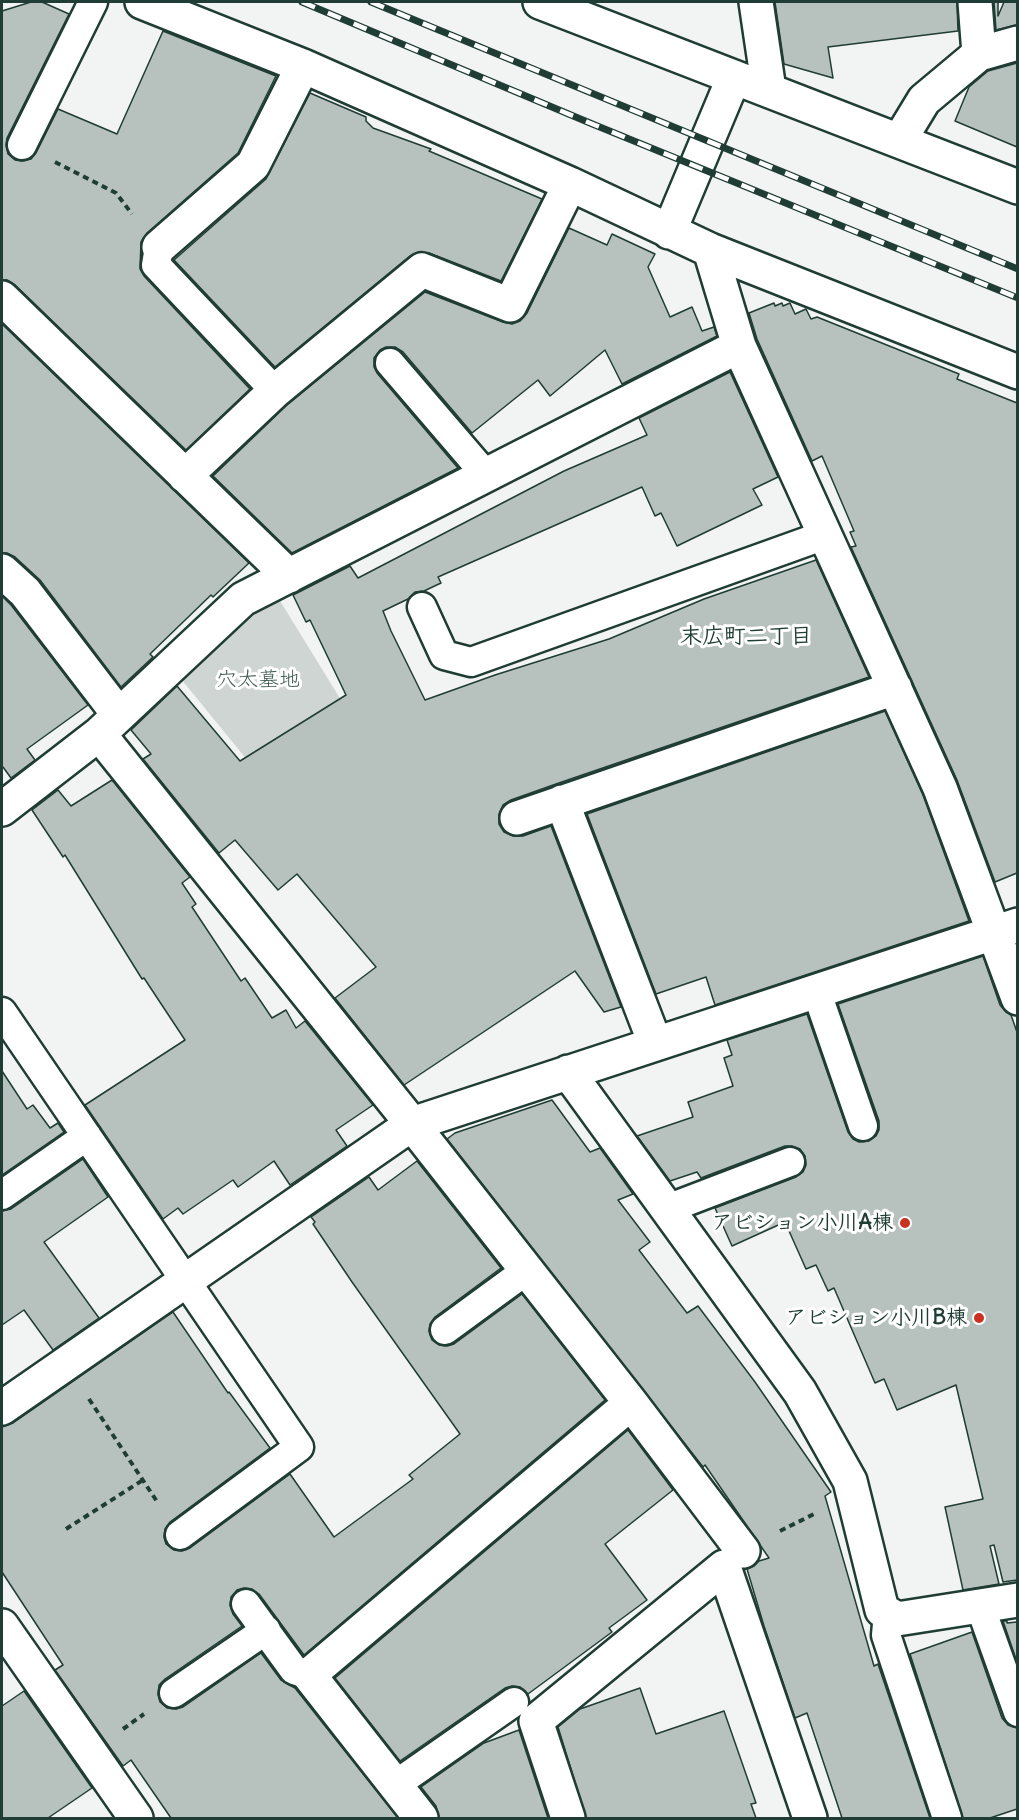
<!DOCTYPE html>
<html>
<head>
<meta charset="utf-8">
<style>
	body { margin:0 }
	#map { position:relative; width:1019px; height:1820px; overflow:hidden; background:#f2f3f3; font-family:Delius,sans-serif }
	canvas { display:block }
	.frame { position:absolute; inset:0; border:3px solid #1f3d34; pointer-events:none }
</style>
</head>
<body>
<div id="map">
<canvas width="1019" height="1820"></canvas>
<div class="frame"></div>
</div>
<script>
const context = document.querySelector('canvas').getContext('2d');
context.lineJoin = 'round';
function fillPath(path, color) {
  context.fillStyle = color;
  context.fill(path, 'evenodd');
}
function poly(rows) {
  const path = new Path2D();
  for (const r of rows) {
    path.moveTo(r[0], r[1]);
    for (let i = 2; i < r.length; i += 2) path.lineTo(r[i], r[i + 1]);
  }
  return path;
}
function strokePath(path, color, width, dash) {
  context.strokeStyle = color;
  context.lineWidth = width;
  context.lineCap = dash ? 'butt' : 'round';
  context.setLineDash(dash || []);
  context.stroke(path);
}
function write(font, color, halo, rows, align = 'center') {
  context.font = font + ' Delius,"Klee One",sans-serif';
  context.lineWidth = 6;
  context.setLineDash([]);
  context.textBaseline = 'middle';
  context.strokeStyle = halo;
  context.fillStyle = color;
  for (const [text, x, y, turn = 0] of rows) {
    context.save();
    context.translate(x, y);
    context.rotate((+turn || 0) * Math.PI / 180);
    context.textAlign = isNaN(turn) ? turn : align;
    if (halo) context.strokeText(text, 0, 0);
    context.fillText(text, 0, 0);
    context.restore();
  }
}
const green = poly([
	[277,596,381,765,301,826,177,674,229,625]
]);
const building = poly([
	[31,2,42,2,69,14,7,138,6,145,8,154,15,160,22,161,31,159,36,153,58,109,117,134,163,31,276,76,238,153,147,233,141,242,140,269,144,276,250,389,186,450,15,285,7,280,2,280,2,11,31,2],
	[775,2,957,2,958,31,828,47,833,78,784,64,775,2],
	[994,2,998,2,998,16,1004,2,1017,2,1017,25,996,30,994,2],
	[1017,63,1017,147,955,121,969,87,988,71,1017,63],
	[310,93,366,117,366,121,373,128,431,149,429,151,542,199,501,281,429,253,419,252,410,256,275,367,174,260,266,179,310,93],
	[569,228,607,245,612,234,655,254,648,267,670,317,692,307,702,331,714,327,717,336,622,384,605,350,550,396,538,380,472,433,403,352,395,347,386,347,380,350,374,358,374,367,377,373,458,468,292,553,213,476,287,405,425,292,503,322,512,324,520,321,527,313,569,228],
	[774,303,775,306,782,303,783,306,790,303,795,314,806,309,811,319,817,317,959,374,957,379,1017,403,1017,873,995,882,957,780,851,547,856,546,850,532,854,531,822,456,812,461,757,339,749,313,774,303],
	[2,324,249,563,213,597,211,595,150,654,153,657,121,687,40,580,15,557,7,553,2,553,2,324],
	[730,372,778,477,753,489,762,505,677,546,661,513,655,516,642,487,438,577,441,583,424,591,415,592,408,599,383,611,391,631,425,700,495,675,609,639,704,599,816,560,869,677,556,784,511,800,503,805,499,814,499,824,504,832,513,836,523,836,551,826,621,1007,604,1012,575,971,404,1085,335,998,376,967,297,874,278,890,235,840,219,853,143,759,151,754,131,730,177,686,240,761,346,695,310,620,306,622,293,595,350,566,358,578,564,471,647,435,639,418,730,372],
	[2,596,11,605,88,705,27,749,35,760,11,778,3,767,2,768,2,596],
	[885,711,923,795,969,921,715,1005,706,977,656,994,587,814,885,711],
	[112,780,190,877,182,883,196,904,192,907,241,981,245,978,272,1018,286,1010,296,1028,305,1021,373,1105,336,1130,347,1146,290,1185,274,1161,238,1187,233,1180,183,1214,178,1208,163,1219,85,1105,185,1040,144,978,142,979,65,855,63,857,32,810,58,790,71,806,112,780],
	[983,956,1000,1005,1006,1012,1011,1015,1017,1032,1017,1580,1003,1582,994,1545,990,1546,999,1584,963,1590,945,1507,983,1499,956,1385,897,1410,884,1379,875,1383,834,1288,828,1291,816,1265,806,1269,785,1222,732,1246,715,1208,796,1177,803,1172,806,1165,805,1156,800,1149,792,1146,785,1146,701,1178,697,1172,670,1181,637,1136,693,1117,688,1102,733,1086,724,1058,732,1055,727,1040,807,1014,848,1132,853,1139,859,1142,869,1141,876,1136,879,1130,879,1121,838,1004,983,956],
	[2,1071,27,1109,33,1105,50,1128,58,1123,64,1132,2,1175,2,1071],
	[552,1100,590,1152,600,1148,633,1194,618,1200,650,1242,639,1250,687,1313,698,1306,755,1382,831,1492,825,1496,874,1666,878,1664,930,1818,842,1818,807,1713,795,1718,764,1626,747,1569,754,1566,759,1561,769,1558,705,1465,703,1467,447,1139,455,1133,552,1100],
	[83,1159,108,1197,44,1242,99,1318,53,1350,24,1310,2,1325,2,1211,11,1209,83,1159],
	[417,1161,501,1268,435,1317,430,1324,429,1331,432,1340,439,1345,447,1346,454,1344,522,1294,605,1400,304,1655,259,1594,252,1589,244,1588,237,1590,231,1597,230,1605,233,1614,242,1626,165,1679,159,1685,158,1694,160,1702,167,1708,176,1709,183,1707,261,1653,281,1680,295,1688,398,1818,171,1818,131,1760,123,1766,55,1670,63,1665,2,1572,2,1427,13,1423,173,1312,228,1393,229,1392,270,1448,170,1522,165,1529,164,1537,166,1544,174,1550,182,1551,190,1548,290,1474,334,1537,413,1479,409,1475,460,1434,352,1282,313,1224,315,1222,311,1217,369,1177,378,1190,417,1161],
	[628,1430,673,1490,605,1544,647,1600,609,1628,612,1632,528,1694,520,1687,512,1686,505,1688,400,1761,335,1678,628,1430],
	[1003,1621,1007,1621,1007,1623,1017,1622,1017,1662,1003,1621],
	[972,1632,1002,1718,1008,1725,1017,1728,1017,1809,990,1818,963,1818,910,1654,972,1632],
	[640,1688,656,1734,724,1711,756,1803,751,1804,756,1818,586,1818,558,1727,580,1709,640,1688],
	[24,1691,92,1788,48,1818,2,1818,2,1706,24,1691],
	[519,1730,548,1818,439,1818,436,1806,421,1787,484,1743,519,1730]
]);
const path = poly([
	[55,162,116,193,132,214],
	[89,1399,158,1503],
	[66,1529,143,1480],
	[780,1531,816,1513],
	[123,1729,144,1714]
]);
const lane = poly([
	[22,145,93,2],
	[159,247,156,265,275,391],
	[390,363,486,475],
	[422,607,444,655,471,662,825,535],
	[816,990,863,1126],
	[2,1012,299,1447,180,1535],
	[2,1195,87,1136],
	[667,1209,790,1162],
	[445,1330,527,1270],
	[246,1604,294,1670,309,1675],
	[980,1606,1018,1712],
	[888,1613,886,1635,947,1818],
	[174,1693,266,1630],
	[395,1785,514,1702]
]);
const street = poly([
	[142,2,303,66,570,184,710,250,1018,372],
	[540,2,1018,187],
	[756,2,769,90],
	[979,54,1018,43],
	[899,141,924,100,979,54,975,2],
	[669,232,734,77],
	[159,247,253,165,303,66],
	[710,250,739,346],
	[2,298,289,576],
	[185,476,275,391,422,270,510,305,570,184],
	[2,571,25,592,119,715],
	[99,734,412,1124,631,1403,743,1551],
	[562,802,655,1043],
	[2,809,99,734,243,599,739,346,940,788,1018,998],
	[517,818,895,688],
	[568,1072,800,1392,850,1481,882,1610,897,1619,1018,1600],
	[2,1408,412,1124,1018,925],
	[2,1626,136,1818],
	[421,1818,309,1675,631,1403],
	[568,1818,536,1721,724,1567,810,1818]
]);
const rail = poly([
	[302,2,590,123,1018,298],
	[371,2,1018,269]
]);
const markers = [
	[905,1223,6,"#c8321e"],
	[979,1318,6,"#c8321e"]
];
const parkNames = [
	["穴太墓地",258,680]
];
const poiNames = [
	["アビション小川A棟",893,1223],
	["アビション小川B棟",967,1318]
];
const neighbourhoodNames = [
	["末広町二丁目",746,637]
];
fillPath(green, '#ced5d3');
fillPath(building, '#b7c1bd');
strokePath(building, '#1f3d34', 1.5);
strokePath(lane, '#1f3d34', 33);
strokePath(street, '#1f3d34', 38);
strokePath(path, '#1f3d34', 4, [6, 4.5]);
strokePath(lane, '#fff', 28);
strokePath(street, '#fff', 33);
strokePath(rail, '#1f3d34', 7);
strokePath(rail, '#fff', 4.5, [14]);
for (const [x, y, r, color] of markers) {
  const dot = new Path2D();
  dot.arc(x, y, r, 0, 2 * Math.PI);
  context.fillStyle = color;
  context.fill(dot);
  strokePath(dot, '#fff', 2);
}
write('21px', '#425b54', '#fff', parkNames);
write('bold 21px', '#1f3d34', '#fff', poiNames, 'right');
write('bold 22px', '#1f3d34', '#fff', neighbourhoodNames);
</script>
</body>
</html>
